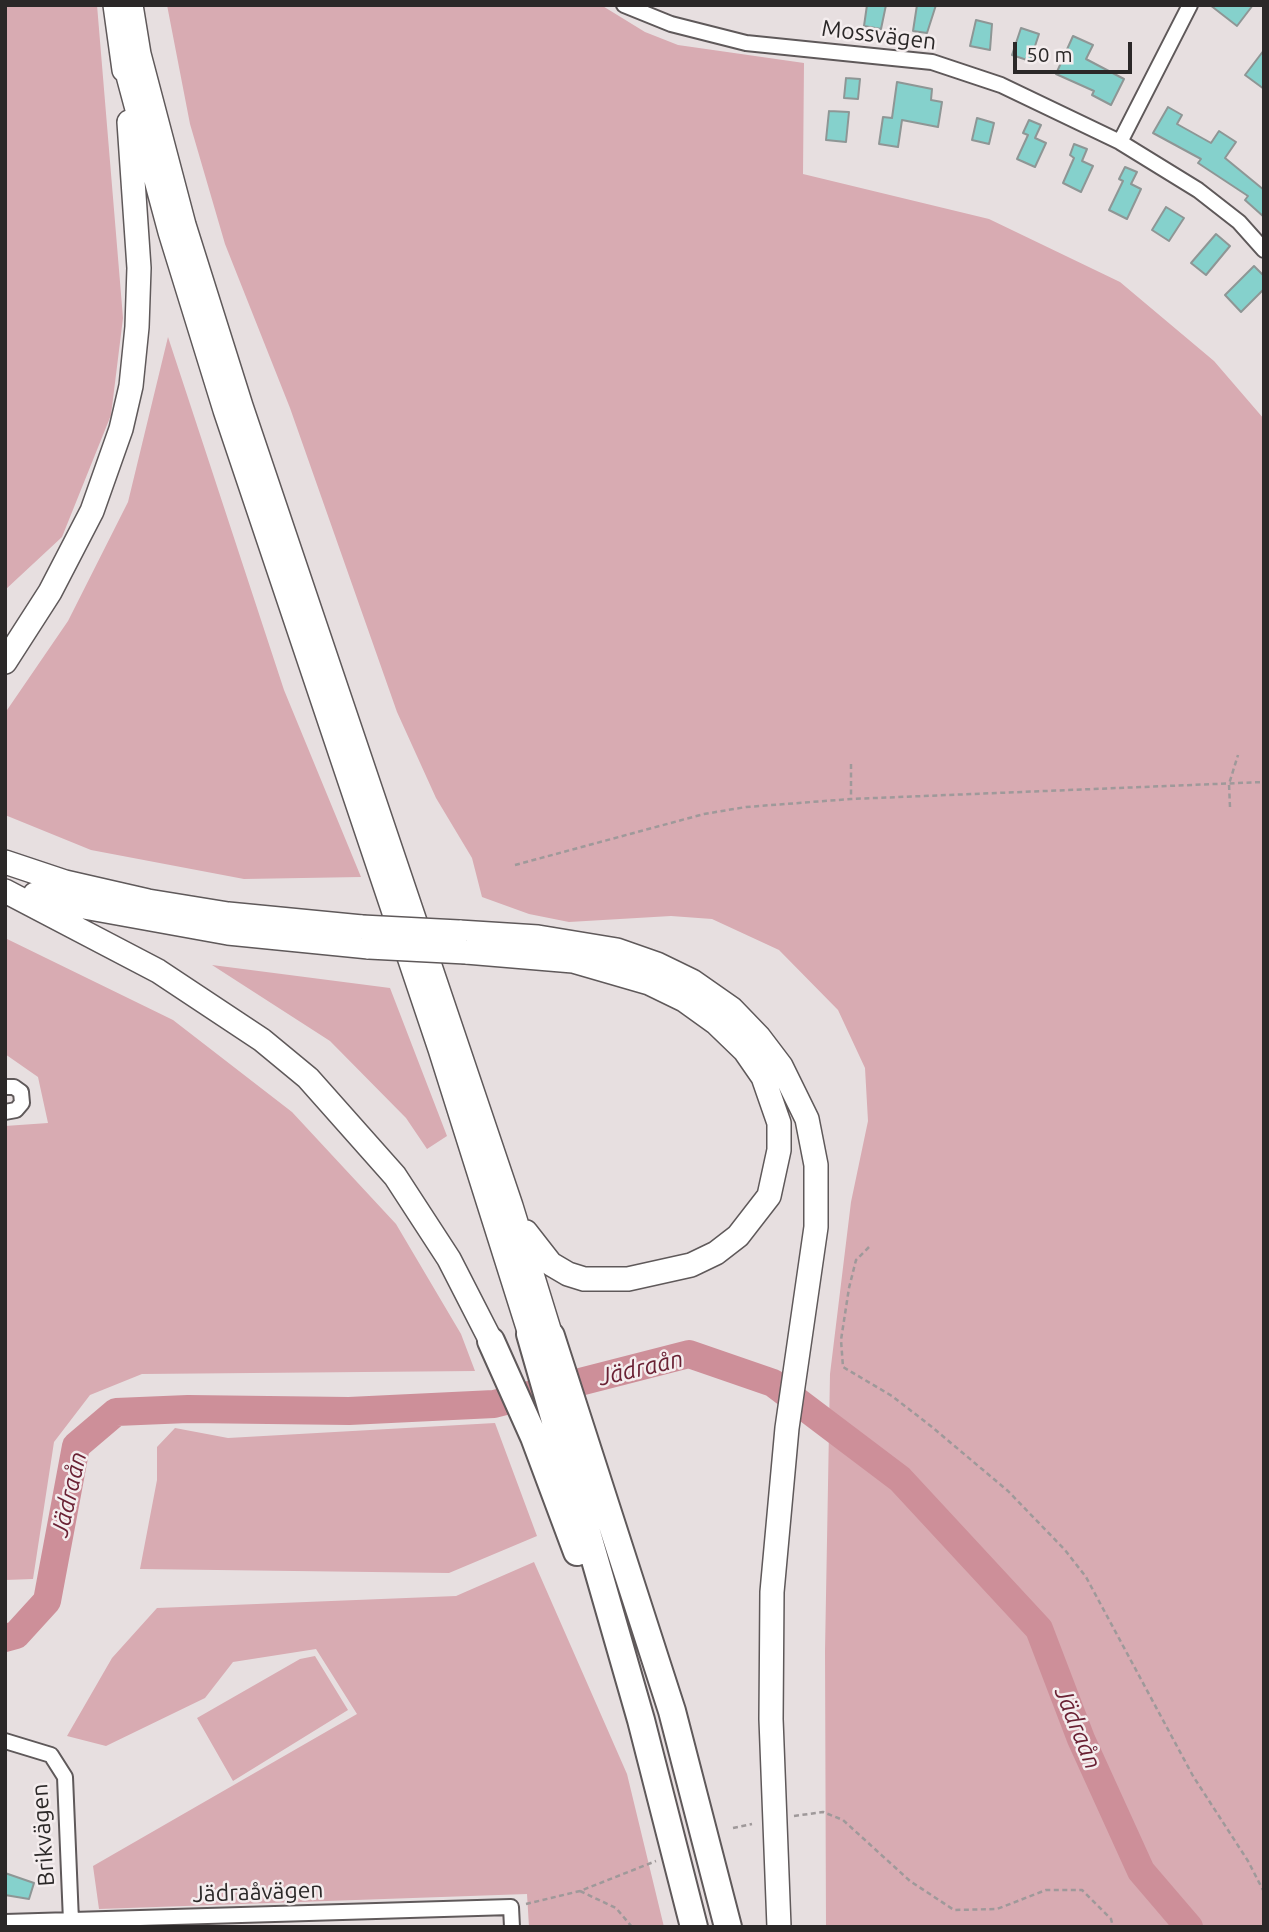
<!DOCTYPE html>
<html>
<head>
<meta charset="utf-8">
<style>
	body { margin:0 }
	#map { position:relative; width:1269px; height:1932px; overflow:hidden; background:#e7dfe0; font-family:Ubuntu,sans-serif }
	canvas { display:block }
	.frame { position:absolute; inset:0; border:7px solid #2b2828; pointer-events:none }
	.scale { position:absolute; left:1013px; top:42px; width:119px; height:32px; box-sizing:border-box; border:4px solid #2b2828; border-top:0; padding-left:9px; font-size:21px; line-height:24px; white-space:nowrap; color:#2b2828; -webkit-text-stroke:5px #f4edee; paint-order:stroke }
</style>
</head>
<body>
<div id="map">
<canvas width="1269" height="1932"></canvas>
<div class="frame"></div>
<div class="scale">50 m</div>
</div>
<script>
const context = document.querySelector('canvas').getContext('2d');
context.lineJoin = 'round';
function fillPath(path, color) {
  context.fillStyle = color;
  context.fill(path, 'evenodd');
}
function poly(rows) {
  const path = new Path2D();
  for (const r of rows) {
    path.moveTo(r[0], r[1]);
    for (let i = 2; i < r.length; i += 2) path.lineTo(r[i], r[i + 1]);
  }
  return path;
}
function strokePath(path, color, width, dash) {
  context.strokeStyle = color;
  context.lineWidth = width;
  context.lineCap = dash ? 'butt' : 'round';
  context.setLineDash(dash || []);
  context.stroke(path);
}
function write(font, color, halo, rows, align = 'center') {
  context.font = font + ' Ubuntu,sans-serif';
  context.lineWidth = 5;
  context.setLineDash([]);
  context.textBaseline = 'middle';
  context.strokeStyle = halo;
  context.fillStyle = color;
  for (const [text, x, y, turn = 0] of rows) {
    context.save();
    context.translate(x, y);
    context.rotate((+turn || 0) * Math.PI / 180);
    context.textAlign = isNaN(turn) ? turn : align;
    if (halo) context.strokeText(text, 0, 0);
    context.fillText(text, 0, 0);
    context.restore();
  }
}
const green = poly([
	[5,5,97,5,123,318,111,415,62,537,5,590],
	[167,5,601,5,645,32,678,45,804,63,803,174,989,219,1120,282,1214,361,1264,419,1264,1927,826,1927,825,1651,830,1374,851,1202,868,1121,865,1068,838,1010,779,950,712,919,671,916,569,922,529,914,482,897,472,858,436,798,397,712,290,408,225,244,190,124],
	[168,337,284,690,361,877,244,879,91,850,5,815,5,713,68,621,128,502],
	[5,938,173,1020,292,1112,396,1224,461,1334,475,1371,142,1374,90,1395,54,1442,33,1579,5,1580,5,1126,48,1123,38,1077,5,1054],
	[212,965,390,988,447,1136,427,1149,406,1118,330,1041],
	[495,1423,537,1536,449,1573,140,1569,157,1480,157,1447,175,1428,228,1438],
	[534,1562,627,1774,664,1927,529,1927,527,1894,99,1909,93,1866,357,1714,316,1649,233,1662,205,1698,106,1746,67,1736,112,1658,157,1608,456,1596],
	[315,1656,348,1710,233,1781,197,1718,300,1659]
]);
const river = poly([
	[5,1638,16,1635,47,1601,76,1446,116,1412,188,1409,349,1411,494,1404,689,1354,773,1383,900,1479,1039,1629,1081,1739,1141,1871,1189,1927]
]);
const building = poly([
	[867,5,886,5,881,29,864,26,867,5],
	[917,5,936,5,927,33,913,31,917,5],
	[1210,5,1253,5,1237,26,1210,5],
	[976,20,992,24,990,50,970,46,976,20],
	[1021,28,1039,34,1030,61,1012,55,1021,28],
	[1073,36,1093,45,1086,59,1124,79,1111,105,1092,95,1094,91,1056,74,1073,36],
	[1264,50,1264,89,1245,75,1264,50],
	[846,78,860,79,858,99,844,98,846,78],
	[897,82,932,89,931,100,942,102,938,127,902,120,898,147,879,144,883,117,892,118,897,82],
	[1168,107,1182,115,1177,124,1211,143,1219,131,1236,142,1225,158,1264,190,1264,217,1245,200,1248,196,1198,163,1201,159,1153,133,1168,107],
	[829,111,849,112,846,142,826,140,829,111],
	[977,118,994,123,989,144,972,140,977,118],
	[1029,120,1041,125,1035,138,1046,143,1035,167,1017,159,1028,135,1023,133,1029,120],
	[1074,144,1087,149,1082,161,1093,166,1081,192,1063,183,1074,158,1070,155,1074,144],
	[1125,167,1137,172,1131,184,1141,189,1127,219,1109,210,1123,181,1119,179,1125,167],
	[1166,207,1184,218,1169,241,1152,230,1166,207],
	[1216,234,1230,246,1206,275,1191,263,1216,234],
	[1254,266,1264,276,1264,289,1241,312,1225,295,1254,266],
	[5,1873,34,1883,29,1899,5,1895,5,1873]
]);
const path = poly([
	[851,764,851,799],
	[1230,807,1229,784,1238,755],
	[515,865,704,814,746,807,851,799,1264,782],
	[869,1247,856,1260,849,1288,841,1340,843,1367,892,1396,932,1427,1008,1491,1065,1550,1086,1577,1193,1776,1248,1861,1264,1892],
	[794,1816,823,1812,843,1820,910,1881,954,1910,997,1909,1046,1890,1082,1890,1111,1919,1113,1927],
	[733,1828,752,1824],
	[580,1891,616,1908,632,1927],
	[526,1904,580,1891,656,1861]
]);
const minor = poly([
	[624,5,671,24,746,43,932,62,1001,85,1120,142,1198,190,1239,222,1264,250],
	[1120,142,1190,5],
	[5,1087,14,1087,21,1092,22,1103,16,1110,5,1112],
	[5,1741,51,1755,65,1777,71,1921],
	[5,1922,511,1907,512,1927]
]);
const trunk = poly([
	[115,5,124,70],
	[131,5,139,54,184,225,241,406,511,1206,551,1336],
	[123,57,170,232,225,410,440,1049,530,1334],
	[5,662,50,592,92,511,121,429,131,386,137,327,139,268,129,122],
	[5,862,65,882,148,901,228,914,362,927],
	[5,891,158,971,262,1040,308,1078,395,1176,449,1259,491,1341],
	[35,894,73,905,228,933,369,947],
	[459,932,538,937,617,950,657,964,692,981,732,1009,759,1037,781,1066,807,1119,816,1165,816,1227,787,1428,772,1592,771,1719,779,1927],
	[466,952,573,961,649,983,684,1000,716,1023,745,1051,763,1077,779,1123,779,1150,769,1196,738,1236,716,1253,691,1265,628,1279,584,1279,568,1274,551,1264,526,1232]
]);
const motorway = poly([
	[530,1334,641,1720,694,1927],
	[551,1336,672,1711,728,1927],
	[491,1341,534,1437,577,1552]
]);
const trunkBridge = poly([
	[362,927,459,932],
	[369,947,466,952]
]);
const streetNames = [
	["Mossvägen",879,35,7],
	["Brikvägen",43,1835,-94],
	["Jädraåvägen",258,1892,-2]
];
const waterNames = [
	["Jädraån",641,1368,-13],
	["Jädraån",69,1494,-77],
	["Jädraån",1078,1728,68]
];
fillPath(green, '#d8abb2');
strokePath(river, '#cd8f99', 28);
fillPath(building, '#85d1cc');
strokePath(building, '#8e9695', 2);
strokePath(minor, '#5f595a', 18);
strokePath(trunk, '#5f595a', 26);
strokePath(motorway, '#5f595a', 30);
strokePath(path, '#9f999a', 2.5, [5, 3.5]);
strokePath(minor, '#fff', 14);
strokePath(trunk, '#fff', 23);
strokePath(motorway, '#fff', 26);
strokePath(trunkBridge, '#5f595a', 26, []);
strokePath(trunkBridge, '#fff', 23);
write('23px', '#2b2828', '#f4edee', streetNames);
write('italic 24px', '#6a2134', '#f4edee', waterNames);
</script>
</body>
</html>
